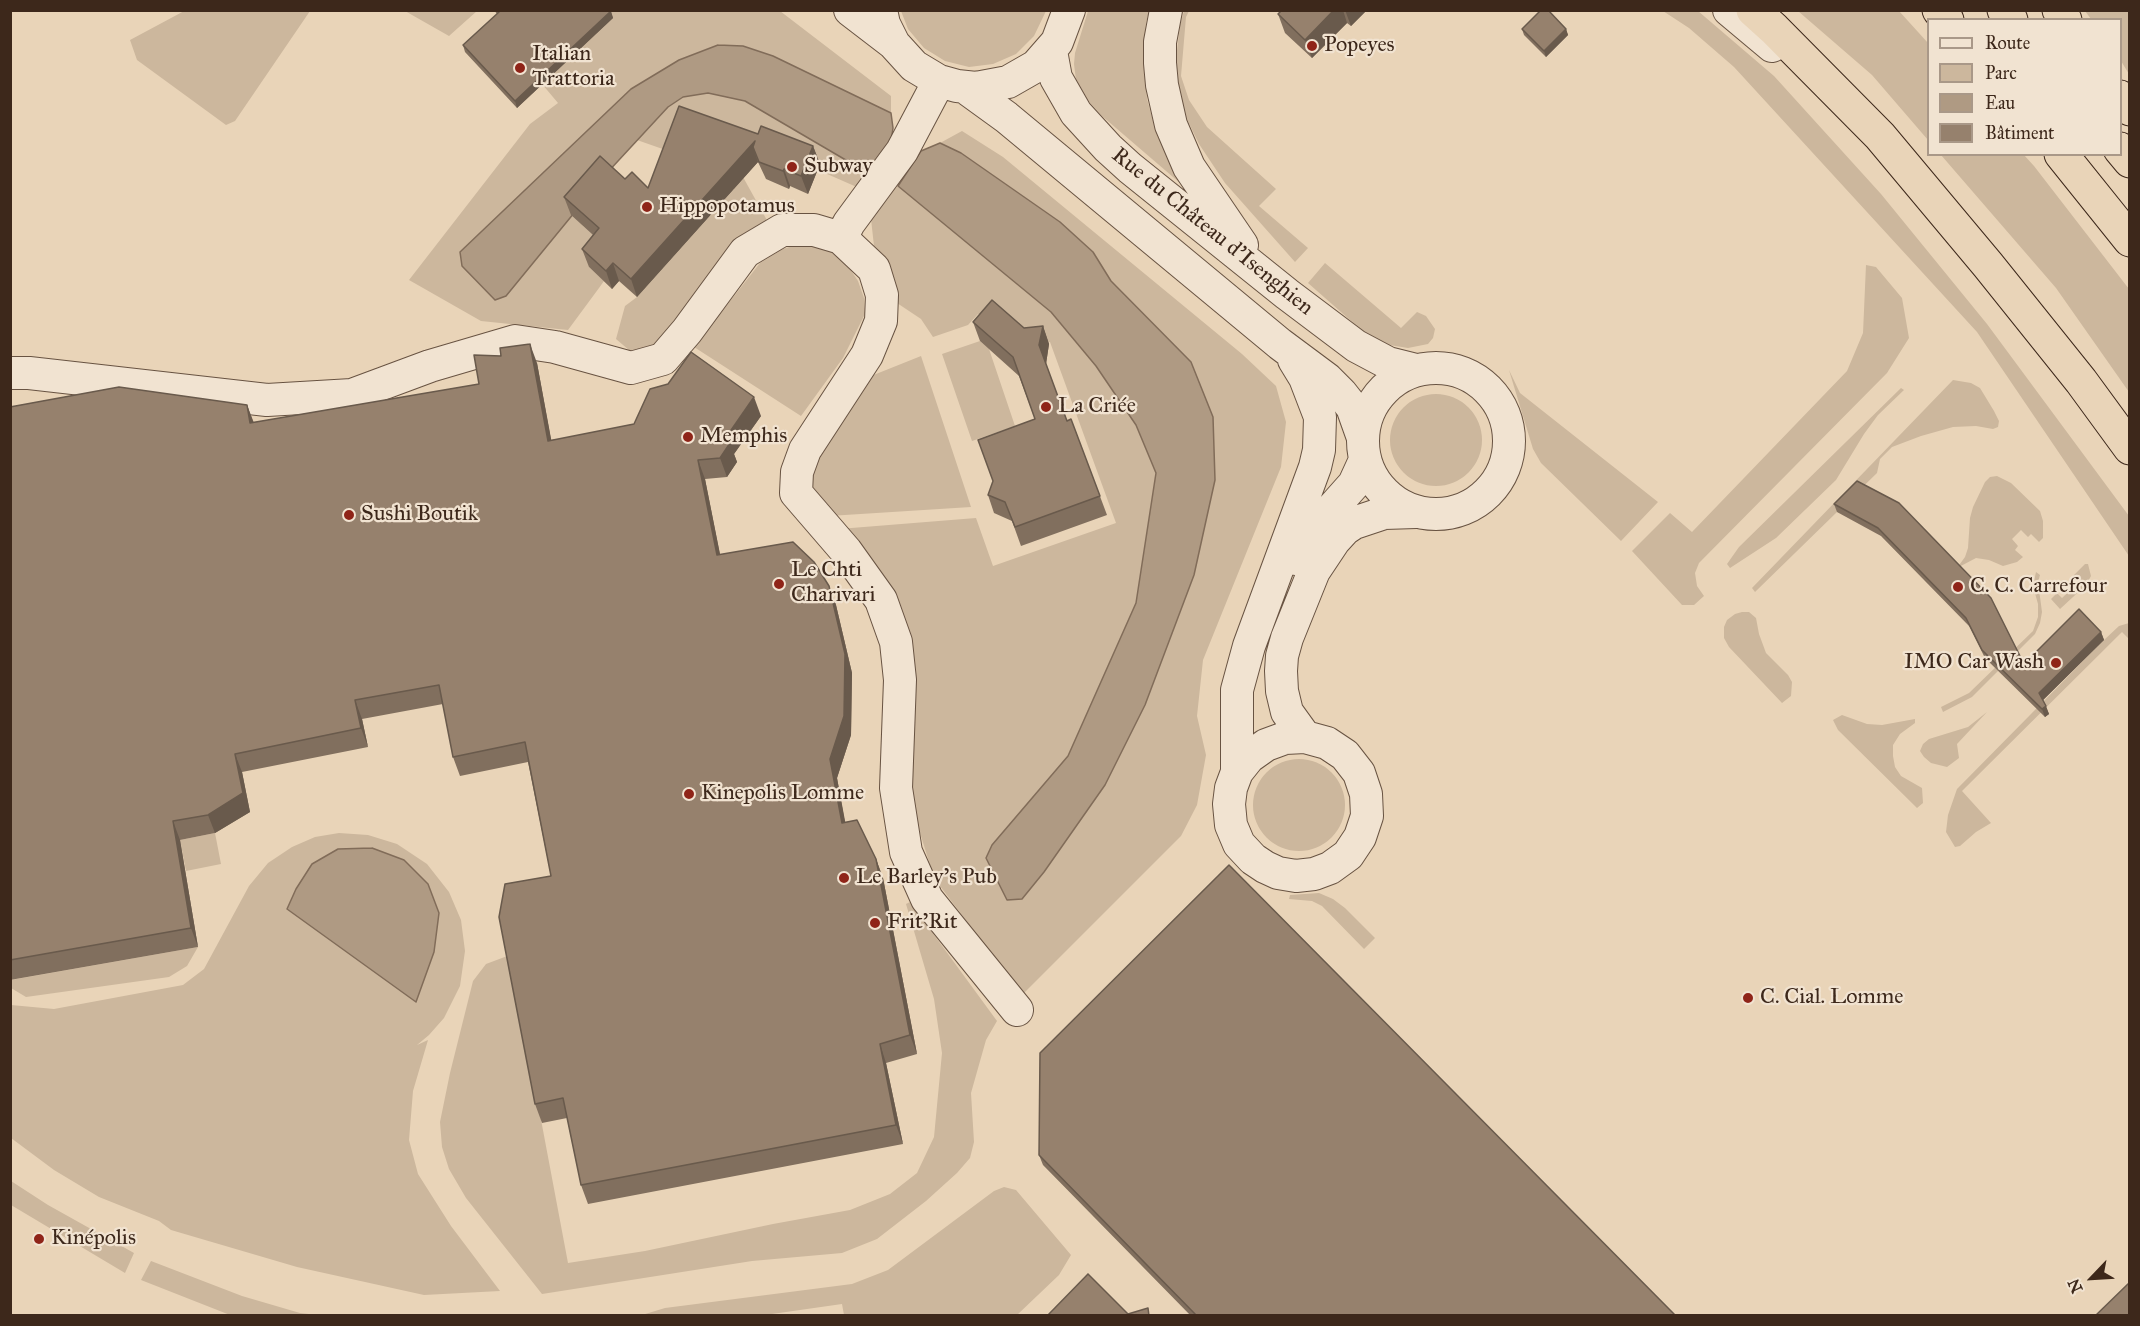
<!DOCTYPE html>
<html>
<head>
<meta charset="utf-8">
<style>
	body { margin:0 }
	#map { position:relative; width:2140px; height:1326px; overflow:hidden; background:#e9d4b8; font-family:"IM FELL Great Primer",serif }
	canvas { display:block }
	.frame { position:absolute; inset:0; border:12px solid #3d281b; pointer-events:none }
	.legend { position:absolute; left:1927px; top:18px; width:195px; height:138px; box-sizing:border-box; background:#f1e3d1; border:2px solid #a99888; margin:0; padding:8px 10px; list-style:none; font-size:18px; color:#3d281b }
	.legend li { display:flex; align-items:center; gap:12px; height:30px }
	.legend b { width:30px; border:2px solid #a99888 }
	.north { position:absolute; left:2062px; top:1248px; width:60px; height:60px; -webkit-text-stroke:4px #f1e3d1; paint-order:stroke; rotate:245deg; font-size:16px; font-weight:700; line-height:24px; text-align:center; color:#3d281b }
	.north::after { content:''; display:block; margin:auto; width:21px; height:27px; background:#3d281b; clip-path:polygon(50% 0,100% 100%,50% 72%,0 100%) }
</style>
</head>
<body>
<div id="map">
<canvas width="2140" height="1326"></canvas>
<div class="frame"></div>
<ul class="legend">
<li><b style="height:8px;background:#f1e3d1"></b>Route</li>
<li><b style="height:16px;background:#ccb79d"></b>Parc</li>
<li><b style="height:16px;background:#af9a83"></b>Eau</li>
<li><b style="height:16px;background:#96816d"></b>Bâtiment</li>
</ul>
<div class="north">N</div>
</div>
<script>
const context = document.querySelector('canvas').getContext('2d');
context.lineJoin = 'round';
function fillPath(path, color) {
  context.fillStyle = color;
  context.fill(path, 'evenodd');
}
function poly(rows) {
  const path = new Path2D();
  for (const r of rows) {
    if (r.length === 3) {
      path.moveTo(r[0] + r[2], r[1]);
      path.arc(r[0], r[1], r[2], 0, 2 * Math.PI);
      continue;
    }
    path.moveTo(r[0], r[1]);
    for (let i = 2; i < r.length; i += 2) path.lineTo(r[i], r[i + 1]);
  }
  return path;
}
function strokePath(path, color, width, dash) {
  context.strokeStyle = color;
  context.lineWidth = width;
  context.lineCap = dash ? 'butt' : 'round';
  context.setLineDash(dash || []);
  context.stroke(path);
}
function write(font, color, halo, rows, align = 'center') {
  context.font = font + ' "IM FELL Great Primer",serif';
  context.lineWidth = 4.5;
  context.setLineDash([]);
  context.textBaseline = 'middle';
  context.strokeStyle = halo;
  context.fillStyle = color;
  for (const [text, x, y, turn = 0] of rows) {
    context.save();
    context.translate(x, y);
    context.rotate((+turn || 0) * Math.PI / 180);
    context.textAlign = isNaN(turn) ? turn : align;
    if (halo) context.strokeText(text, 0, 0);
    context.fillText(text, 0, 0);
    context.restore();
  }
}
const green = poly([
	[186,10,310,10,310,11,235,121,226,125,137,60,130,40],
	[405,11,477,11,449,36],
	[607,11,780,11,891,96,891,113,773,56,743,46,718,45,679,60,631,89,460,252,462,266,495,300,506,296,571,215,605,246,589,267,604,281,599,288,568,330,481,321,409,280,530,124,558,103,542,84],
	[901,11,901,10,1046,11,1034,36,1016,54,993,64,969,67,945,61,924,48,908,29],
	[1088,11,1149,11,1146,23,1144,50,1147,99,1157,135,1180,183,1102,116,1082,94,1076,80,1074,64,1075,53],
	[1184,11,1189,11,1186,17,1181,76,1189,100,1207,127,1276,189,1259,206,1308,248,1295,262,1225,183,1199,144,1182,109,1178,87,1176,59,1180,25],
	[1663,11,1698,11,1774,76,1881,194,1987,324,2129,516,2129,556,1977,332,1734,67,1689,28],
	[1798,11,1899,11,1928,43,1928,140,1872,75],
	[2085,11,2129,11,2129,74,2121,61,2120,20,2091,19],
	[708,93,745,101,856,166,870,170,859,188,818,170,819,164,753,139,674,153,637,140,668,107,683,97],
	[962,131,1003,157,1242,354,1276,386,1286,422,1281,467,1203,660,1197,716,1206,755,1197,805,1181,836,1022,995,934,878,912,807,909,717,914,664,888,604,839,529,976,518,993,566,1116,523,1050,342,1032,340,998,313,978,314,968,325,933,337,921,319,894,301,895,294,874,246,870,210,898,186,1051,312,1096,366,1136,425,1156,473,1136,603,1068,756,992,845,986,858,1022,899,1044,872,1105,785,1145,705,1194,575,1191,362,1111,281,1093,252,1060,222,961,153,940,143],
	[1941,155,2024,155,2034,166,2129,289,2129,392,2056,288],
	[726,172,743,177,769,224,667,341,636,356,616,339,625,306,637,297,734,189],
	[799,244,818,245,838,255,848,266,858,281,864,298,865,314,843,358,801,416,694,347,760,263,783,249],
	[1325,263,1401,328,1417,312,1426,316,1435,329,1433,338,1428,344,1408,348,1383,344,1366,334,1308,283],
	[1866,265,1876,267,1902,298,1909,338,1887,373,1699,563,1695,573,1697,586,1704,596,1694,605,1682,605,1632,551,1670,513,1692,532,1847,371,1863,333],
	[980,341,989,349,1015,426,972,441,942,354],
	[921,356,971,507,829,516,809,484,824,437,871,376],
	[1509,370,1520,393,1658,502,1621,541,1541,463,1533,449],
	[1953,380,1971,383,1980,388,1994,411,1999,421,1998,427,1993,429,1976,426,1953,427,1921,436,1892,447,1880,459,1877,473,1755,592,1752,588],
	[1901,388,1904,390,1878,415,1864,434,1836,480,1776,538,1730,568,1727,564,1739,547],
	[1436,440,46],
	[1997,476,2011,483,2040,511,2043,521,2043,538,2039,542,2031,534,2028,537,2021,530,2012,539,2018,546,2015,550,2023,557,2017,562,2003,566,1989,560,1976,558,1957,568,1965,557,1968,548,1970,518,1973,507,1985,482,1990,477],
	[2085,564,2088,564,2091,576,2086,585,2060,609,2051,599,2057,593,2062,598,2078,583,2073,576],
	[2036,572,2040,575,2038,582,2042,612,2040,623,2035,634,1972,697,1943,712,1941,707,1969,693,2033,631,2038,617,2038,604,2033,586],
	[1742,612,1749,612,1756,618,1759,634,1766,653,1788,675,1792,682,1791,696,1782,703,1729,647,1724,638,1724,627,1727,620,1735,614],
	[2129,623,2129,639,2122,632,1962,791,1991,823,1976,832,1960,846,1955,847,1946,832,1948,815,1957,789,2104,640,2119,626],
	[1987,712,1957,744,1959,758,1947,767,1931,763,1924,757,1920,751,1923,744,1929,739,1968,727],
	[1842,715,1867,724,1882,725,1915,719,1915,723,1900,734,1893,745,1893,756,1895,767,1901,776,1922,788,1923,803,1917,808,1838,730,1833,720],
	[1299,805,46],
	[215,833,221,864,186,871,180,840],
	[339,833,368,835,397,844,427,864,449,892,461,920,465,951,460,986,444,1018,429,1035,417,1045,428,1040,413,1091,409,1140,418,1174,451,1226,500,1291,424,1295,297,1267,171,1230,159,1221,99,1197,54,1170,11,1138,11,1005,54,1009,183,985,204,969,249,886,268,863,292,847,315,837],
	[404,860,428,884,439,912],
	[1319,893,1333,899,1345,908,1375,938,1364,949,1322,906,1312,901,1289,899,1290,895],
	[910,902,997,1021,986,1040,971,1093,974,1142,970,1158,957,1173,926,1201,877,1239,842,1253,752,1261,542,1294,466,1198,449,1169,442,1147,440,1122,450,1073,473,981,486,964,510,955,568,1263,645,1251,773,1224,850,1210,890,1194,917,1173,934,1137,942,1053,934,999,906,904],
	[198,947,187,966,169,977,26,997,11,988,11,980],
	[11,1181,48,1205,134,1253,125,1273,11,1205],
	[1004,1187,1016,1190,1071,1255,1059,1275,1017,1315,844,1315,842,1304,758,1316,642,1315,665,1308,852,1284,888,1270,994,1191],
	[151,1261,242,1296,300,1313,318,1315,230,1315,141,1280]
]);
const water = poly([
	[718,45,743,46,773,56,891,113,893,128,890,148,870,170,856,166,745,101,708,93,683,97,668,107,606,174,506,296,495,300,462,266,460,252,631,89,679,60,718,45],
	[940,143,961,153,1060,222,1093,252,1111,281,1191,362,1213,417,1215,480,1194,575,1145,705,1105,785,1044,872,1022,899,1007,900,986,858,992,845,1068,756,1136,603,1156,473,1136,425,1096,366,1051,312,898,186,921,151,940,143],
	[372,848,404,860,428,884,439,913,434,952,416,1002,287,909,296,889,312,864,338,849,372,848]
]);
const minor = poly([
	[850,10,893,43],
	[881,10,884,24,894,44,914,66,939,81,957,86,976,88,1008,82,1036,66,1057,42,1069,10],
	[1166,10,1160,42,1160,63,1162,85,1171,125,1189,167,1242,245],
	[1729,10,1772,46],
	[1051,51,1056,78,1076,113,1108,148,1130,168,1287,294,1356,346,1388,363,1416,370],
	[939,81,902,151,849,223,841,238,874,269,882,295,881,321,867,355,805,450,797,472,796,493,846,551,881,600,896,642,900,680,896,788,906,852,927,899,1017,1010],
	[966,88,1006,117,1280,344,1327,379,1341,393,1352,407,1363,438],
	[1436,441,73],
	[10,373,29,373,267,400,352,395,430,366,515,341,555,347,631,368,663,359,687,331,745,252,782,230,814,230,841,238],
	[1295,559,1322,520,1354,484,1365,460],
	[1305,737,1285,738,1266,745,1249,757,1237,772,1231,788,1229,804,1231,825,1239,844,1253,859,1265,867,1278,873,1296,876,1314,874,1330,868,1348,855,1360,837,1367,816,1366,794,1359,773,1345,755,1327,743,1305,737,1287,712,1282,691,1281,671,1282,656,1287,638,1314,571,1334,541,1345,529,1354,523,1384,513,1416,512],
	[1237,772,1237,690,1249,646,1315,467,1319,450,1320,417,1305,378,1294,360]
]);
const highway = poly([
	[1753,10,1774,29,1880,136,1988,265,2081,381,2130,448],
	[1939,10,1947,20],
	[2004,10,2011,20],
	[2059,10,2065,20],
	[2120,97,2130,109],
	[2120,149,2130,161],
	[2061,154,2130,240]
]);
const wall = poly([
	[494,10,610,10,613,18,517,108,465,52,463,45,497,14],
	[1282,10,1367,10,1351,26,1347,23,1312,58,1285,33,1278,14],
	[1522,29,1566,29,1568,35,1546,57,1524,35],
	[758,134,813,146,820,164,808,194,790,186,789,189,766,179,758,162,637,297,619,281,612,289,589,267,582,249,593,235,571,215,564,197,625,179,648,188],
	[973,322,1024,328,1043,326,1049,344,1046,364,1067,421,1071,419,1107,515,1021,546,1012,521,994,513,988,495,1035,419,1019,376,980,341],
	[537,363,551,440,761,416,734,454,737,462,727,477,705,479,720,555,829,586,836,605,852,673,851,735,837,778,845,823,876,859,883,878,917,1054,886,1063,903,1144,588,1204,581,1185,567,1118,542,1123,535,1104,551,876,528,762,460,776,453,757,443,704,362,719,368,747,242,772,250,812,215,833,180,840,198,947,10,980,10,407,247,405,254,423,479,384],
	[1857,481,2024,664,2101,632,2104,640,2043,700,2049,714,2045,717,1985,658,1969,626,1881,536,1837,512,1834,504],
	[1039,1155,1676,1316,1191,1316,1043,1165]
]);
const shadedWall = poly([
	[1334,10,1343,10,1347,23,1312,58,1305,40],
	[1345,10,1367,10,1351,26],
	[611,11,613,18,517,108,515,101],
	[1566,29,1568,35,1546,57,1544,51],
	[755,141,753,147,758,162,637,297,631,279],
	[813,146,820,164,808,194,801,176],
	[784,169,790,186,789,189,783,171],
	[613,263,619,281,612,289,606,271],
	[1043,326,1049,344,1046,364,1039,345],
	[530,344,537,363,555,460,548,441],
	[754,397,761,416,734,454,737,462,727,477,720,458,727,436],
	[247,405,254,424,250,423],
	[698,460,705,479,724,574,717,555],
	[829,586,836,605,852,673,851,735,837,778,849,842,842,823,830,759],
	[2101,632,2104,640,2042,701,2039,693],
	[355,700,362,719,368,747,361,728],
	[2046,706,2049,714,2045,717,2042,709],
	[235,754,242,772,250,812,215,833,208,815],
	[173,821,180,840,198,947,191,928],
	[876,859,883,878,917,1054,910,1035],
	[880,1044,886,1063,903,1144,896,1125]
]);
const building = poly([
	[498,10,610,10,611,11,515,101,463,45,499,12,498,10],
	[1282,10,1334,10,1305,40,1278,14,1282,10],
	[1541,10,1548,10,1566,29,1544,51,1522,29,1541,10],
	[679,106,758,134,761,126,813,146,801,176,784,169,783,171,759,162,753,147,755,141,631,279,613,263,606,271,582,249,599,228,564,197,600,156,625,179,632,172,648,188,679,106],
	[992,300,1024,328,1043,326,1039,345,1067,421,1071,419,1100,496,1015,527,1005,502,988,495,993,481,978,440,1035,419,1013,357,973,322,992,300],
	[530,344,548,441,634,424,650,389,668,384,691,352,754,397,727,436,730,443,720,458,698,460,717,555,793,542,814,562,829,586,845,654,844,716,830,759,842,823,857,820,876,859,910,1035,880,1044,896,1125,581,1185,563,1098,535,1104,499,917,505,884,551,876,525,742,453,757,439,685,355,700,361,728,235,754,243,793,208,815,173,821,191,928,10,960,10,407,119,387,247,405,250,423,479,384,474,355,501,356,500,348,530,344],
	[1857,481,1899,503,1991,598,2024,664,2079,609,2101,632,2039,693,2046,706,2042,709,1982,650,1966,618,1878,528,1834,504,1857,481],
	[1229,865,1676,1316,1197,1316,1039,1155,1040,1053,1229,865],
	[1088,1274,1128,1314,1148,1308,1149,1316,1047,1316,1088,1274],
	[2130,1282,2130,1316,2095,1316,2130,1282]
]);
const markers = [
	[1312,46,6,"#8f2418"],
	[520,68,6,"#8f2418"],
	[792,167,6,"#8f2418"],
	[647,207,6,"#8f2418"],
	[1046,407,6,"#8f2418"],
	[688,437,6,"#8f2418"],
	[349,515,6,"#8f2418"],
	[779,584,6,"#8f2418"],
	[1958,587,6,"#8f2418"],
	[2056,663,6,"#8f2418"],
	[689,794,6,"#8f2418"],
	[844,878,6,"#8f2418"],
	[875,923,6,"#8f2418"],
	[1748,998,6,"#8f2418"],
	[39,1239,6,"#8f2418"]
];
const poiNames = [
	["Popeyes",1324,46],
	["Italian",532,55],
	["Trattoria",532,80],
	["Subway",804,167],
	["Hippopotamus",659,207],
	["La Criée",1058,407],
	["Memphis",700,437],
	["Sushi Boutik",361,515],
	["Le Chti",791,571],
	["Charivari",791,596],
	["C. C. Carrefour",1970,587],
	["IMO Car Wash",2044,663,"right"],
	["Kinepolis Lomme",701,794],
	["Le Barley's Pub",856,878],
	["Frit'Rit",887,923],
	["C. Cial. Lomme",1760,998],
	["Kinépolis",51,1239]
];
const streetNames = [
	["Rue du Château d'Isenghien",1212,232,39]
];
fillPath(green, '#ccb79d');
fillPath(water, '#af9a83');
strokePath(water, '#816c59', 1.5);
strokePath(minor, '#685342', 34);
strokePath(highway, '#3d281b', 35);
strokePath(minor, '#f1e3d1', 32);
strokePath(highway, '#e9d4b8', 33);
fillPath(wall, '#816f5e');
fillPath(shadedWall, '#695a4c');
fillPath(building, '#96816d');
strokePath(building, '#695a4c', 1.5);
for (const [x, y, r, color] of markers) {
  const dot = new Path2D();
  dot.arc(x, y, r, 0, 2 * Math.PI);
  context.fillStyle = color;
  context.fill(dot);
  strokePath(dot, '#f1e3d1', 2);
}
write('22px', '#3d281b', '#f1e3d1', poiNames, 'left');
write('22px', '#3d281b', '#f1e3d1', streetNames);
</script>
</body>
</html>
